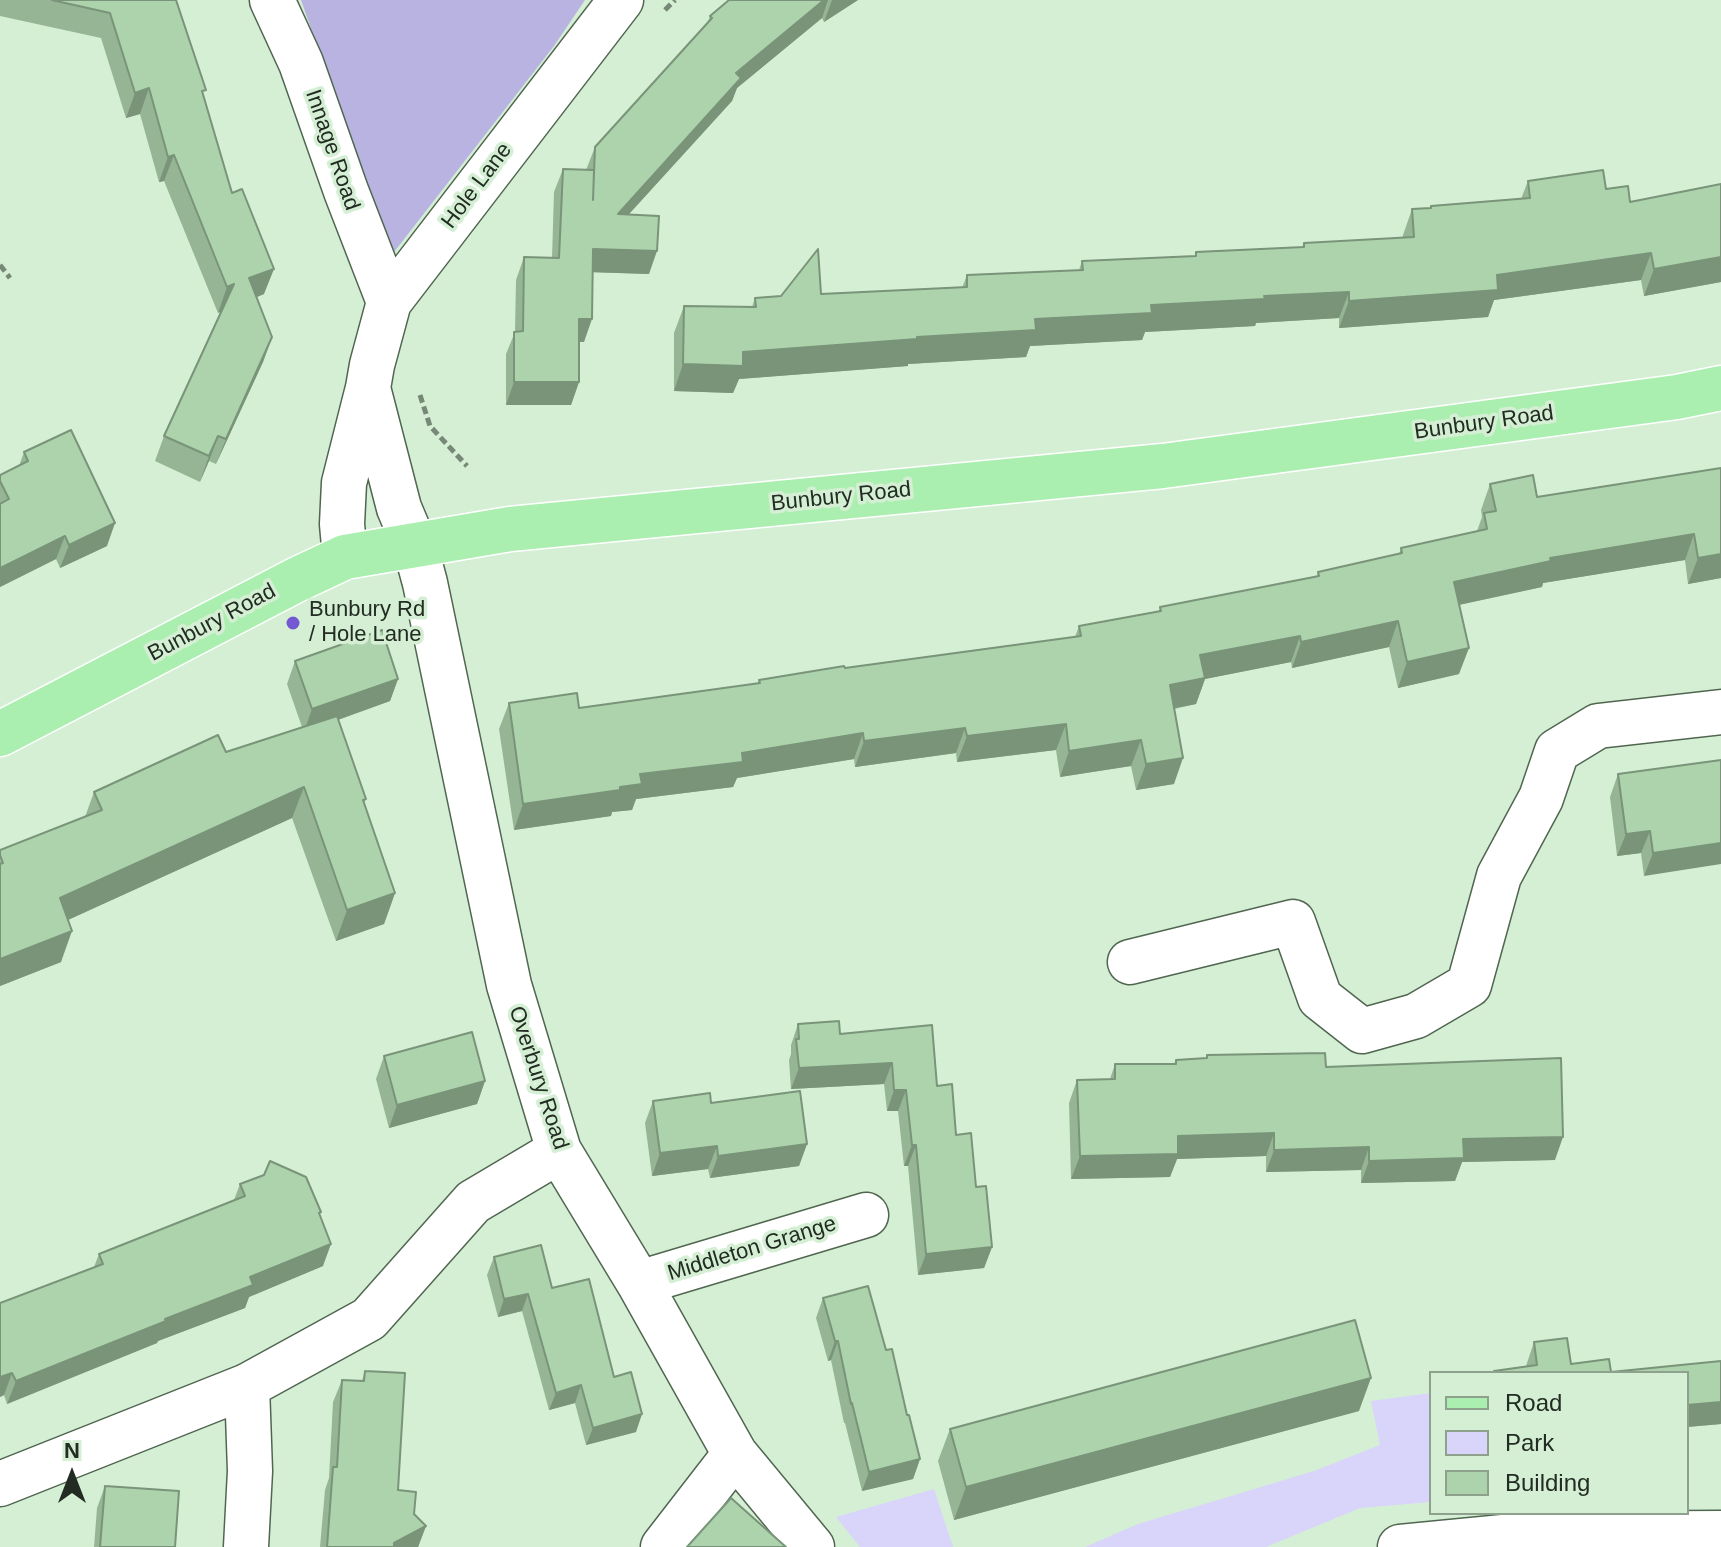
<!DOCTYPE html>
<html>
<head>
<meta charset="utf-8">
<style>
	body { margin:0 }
	#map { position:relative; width:1721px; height:1547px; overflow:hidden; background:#d5efd5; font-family:Helvetica,sans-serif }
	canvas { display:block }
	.legend { position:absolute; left:1429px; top:1371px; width:260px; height:144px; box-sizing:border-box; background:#d5efd5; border:2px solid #8da18d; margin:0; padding:10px 14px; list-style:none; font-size:24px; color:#222c22 }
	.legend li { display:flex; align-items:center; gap:16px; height:40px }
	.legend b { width:40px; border:2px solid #8da18d }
	.north { position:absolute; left:32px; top:1435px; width:80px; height:80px; -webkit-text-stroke:6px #d5efd5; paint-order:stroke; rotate:0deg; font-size:22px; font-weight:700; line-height:32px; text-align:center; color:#222c22 }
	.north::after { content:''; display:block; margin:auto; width:28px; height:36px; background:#222c22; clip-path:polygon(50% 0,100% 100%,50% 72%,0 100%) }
</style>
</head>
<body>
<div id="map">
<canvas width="1721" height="1547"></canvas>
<ul class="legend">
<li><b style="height:10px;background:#aaefaf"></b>Road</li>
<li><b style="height:22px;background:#d8d4fa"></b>Park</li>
<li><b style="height:22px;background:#add3ad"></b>Building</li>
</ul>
<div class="north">N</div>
</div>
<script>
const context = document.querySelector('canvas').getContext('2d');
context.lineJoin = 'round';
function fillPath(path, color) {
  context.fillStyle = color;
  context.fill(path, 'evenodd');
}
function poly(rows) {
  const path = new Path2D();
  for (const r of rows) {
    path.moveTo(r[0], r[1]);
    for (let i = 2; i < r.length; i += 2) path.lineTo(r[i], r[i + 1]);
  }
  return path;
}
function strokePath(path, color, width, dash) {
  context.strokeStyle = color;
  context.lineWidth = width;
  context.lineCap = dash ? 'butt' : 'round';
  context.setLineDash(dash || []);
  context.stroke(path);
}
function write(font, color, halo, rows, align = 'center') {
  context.font = font + ' Helvetica,sans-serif';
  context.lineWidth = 7;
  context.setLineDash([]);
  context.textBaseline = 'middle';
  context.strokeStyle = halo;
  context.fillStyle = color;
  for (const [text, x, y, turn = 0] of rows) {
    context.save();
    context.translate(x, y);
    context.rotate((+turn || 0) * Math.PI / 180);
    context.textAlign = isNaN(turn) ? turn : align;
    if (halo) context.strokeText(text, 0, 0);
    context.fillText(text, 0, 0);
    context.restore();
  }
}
const green = poly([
	[1431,1393,1431,1502,1360,1508,1266,1547,1085,1547,1138,1524,1314,1471,1380,1445,1371,1401],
	[934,1489,953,1547,860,1547,836,1517]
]);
const forest = poly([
	[301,0,585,0,554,46,391,256]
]);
const path = poly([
	[665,10,675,0],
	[0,265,10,278],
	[420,395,430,426,467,466]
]);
const minor = poly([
	[272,0,301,63,346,191,389,302],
	[368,388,372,365,389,302,621,0],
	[345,557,342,524,344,483,368,388,399,508,415,546,425,583,509,985,559,1151,639,1283,735,1454,812,1547],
	[1130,962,1293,922,1320,998,1362,1031,1416,1016,1469,985,1499,876,1541,798,1557,751,1598,726,1721,712],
	[639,1283,866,1215],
	[0,1484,247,1386,369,1319,473,1202,559,1151],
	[246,1547,250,1471,247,1386],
	[663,1547,735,1454],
	[1400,1547,1534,1534,1721,1533]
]);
const major = poly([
	[0,734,296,580,345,557,510,529,1163,466,1677,397,1721,388]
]);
const wall = poly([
	[0,0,176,0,232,193,264,294,257,297,272,337,263,362,216,464,209,461,200,482,155,461,164,436,222,311,218,313,164,181,159,182,140,114,126,118,101,38,0,16],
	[729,0,858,0,824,22,822,18,737,88,732,101,629,214,649,274,593,272,584,342,579,342,579,382,571,405,506,405,506,354,515,332,516,280,524,257,552,258,554,192,563,169,586,170,595,147,708,22,710,16],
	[1528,181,1606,189,1630,202,1721,184,1721,282,1644,296,1641,280,1494,300,1488,317,1339,328,1339,318,1256,323,1255,326,1145,332,1142,340,1030,346,1026,357,908,364,908,366,739,379,733,393,674,391,674,333,684,306,752,307,755,298,962,288,967,275,1079,270,1082,261,1195,256,1196,252,1302,247,1304,243,1402,238,1412,209,1430,208,1431,206,1521,199],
	[24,452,107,546,60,568,56,559,0,587,0,475,19,466],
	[1721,468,1721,578,1688,584,1685,560,1543,583,1542,587,1459,605,1459,674,1398,688,1389,647,1292,668,1291,662,1205,679,1196,704,1174,709,1174,784,1136,790,1131,766,1060,777,1056,750,957,762,956,753,855,767,854,759,737,778,733,787,636,799,632,810,612,812,611,816,514,830,499,729,509,703,579,708,758,683,759,680,1075,637,1079,626,1159,611,1160,607,1317,576,1318,572,1399,554,1401,548,1477,531,1482,517,1481,510,1490,484,1537,497],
	[295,661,398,679,390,701,338,720,366,799,364,803,395,893,384,924,336,941,292,818,68,920,61,962,0,986,0,850,85,817,94,792,226,752,302,727,287,684],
	[1721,760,1644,876,1641,853,1617,856,1610,797,1618,774],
	[798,1024,840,1034,937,1086,976,1187,992,1247,984,1268,918,1275,908,1166,904,1166,898,1111,887,1111,884,1084,791,1089,789,1060,791,1054,791,1045],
	[1207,1055,1326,1067,1555,1160,1462,1162,1455,1181,1361,1183,1361,1170,1266,1172,1266,1156,1177,1159,1170,1177,1071,1179,1069,1103,1077,1080,1110,1079,1115,1064,1174,1064,1176,1060,1206,1058],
	[384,1056,485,1081,477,1104,389,1128,376,1079],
	[653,1101,711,1103,807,1144,799,1166,710,1178,708,1169,652,1176,645,1123],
	[240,1184,321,1212,319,1215,323,1266,249,1297,245,1308,158,1341,157,1343,7,1404,4,1395,0,1397,0,1303,94,1267,99,1254,234,1200],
	[494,1257,552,1288,614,1377,636,1432,586,1445,575,1403,549,1410,522,1311,498,1317,487,1275],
	[823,1298,886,1350,920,1459,913,1479,862,1491,845,1423,844,1423,831,1360,828,1361,816,1318],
	[1534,1342,1571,1364,1611,1372,1721,1361,1721,1424,1687,1427,1687,1373,1493,1373,1494,1371,1526,1366],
	[365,1371,398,1490,414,1514,426,1526,418,1547,320,1547,325,1490,329,1478,333,1402,342,1380,362,1381],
	[1359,1411,954,1520,938,1461,950,1429],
	[105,1486,175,1547,94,1547,97,1508]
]);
const shadedWall = poly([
	[824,0,828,0,822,18,737,88,732,101,609,236,618,214,736,73],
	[832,0,858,0,824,22],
	[149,88,140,114,126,118,135,93],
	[174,155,164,181,159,182,168,157],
	[593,249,657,251,649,274,585,272],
	[1651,253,1641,280,1494,300,1488,317,1339,328,1349,301,1497,275],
	[1721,257,1721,282,1644,296,1654,269],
	[274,269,264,294,240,304,249,278],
	[234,284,225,310,218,313,227,287],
	[1349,292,1339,318,1256,323,1255,326,1145,332,1142,340,1030,346,1026,357,908,364,908,366,739,379,733,393,674,391,683,364,743,352,917,337,1035,319,1151,305,1264,296],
	[579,319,592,319,584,342,571,341],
	[272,337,263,362,216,464,226,439],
	[514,382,579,382,571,405,506,405],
	[218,436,209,461,200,482,209,456],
	[115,523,107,546,60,568,69,545],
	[1694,534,1685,560,1543,583,1542,587,1444,608,1454,582,1550,558],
	[65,536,56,559,0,587,0,568],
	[1721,554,1721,578,1688,584,1698,558],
	[1398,621,1389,647,1292,668,1301,642],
	[1300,636,1291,662,1205,679,1196,704,1160,711,1170,685,1200,655],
	[1469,648,1459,674,1398,688,1407,662],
	[398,679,390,701,304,732,312,709],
	[1066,724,1056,750,957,762,967,736],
	[965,728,956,753,855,767,864,741],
	[863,733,854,759,737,778,733,787,636,799,632,810,612,812,611,816,514,830,523,804,620,787,640,774,742,753],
	[1141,740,1131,766,1060,777,1069,751],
	[1183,758,1174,784,1136,790,1146,764],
	[304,787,292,818,48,929,60,898],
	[1650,831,1641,853,1617,856,1626,834],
	[1721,843,1721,864,1644,876,1653,853],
	[395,893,384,924,336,941,347,910],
	[72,931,61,962,0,986,0,959],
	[892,1063,884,1084,791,1089,799,1068],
	[485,1081,477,1104,389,1128,397,1105],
	[894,1090,906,1090,898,1111,887,1111],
	[1274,1133,1266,1156,1177,1159,1170,1177,1071,1179,1080,1156,1178,1136],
	[1563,1137,1555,1160,1462,1162,1455,1181,1361,1183,1369,1161,1463,1139],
	[807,1144,799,1166,710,1178,718,1156],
	[912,1145,916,1145,908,1166,904,1166],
	[717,1146,708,1169,652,1176,660,1153],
	[1369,1147,1361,1170,1266,1172,1274,1150],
	[331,1244,323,1266,249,1297,245,1308,158,1341,157,1343,7,1404,16,1381,250,1277],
	[992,1247,984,1268,918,1275,926,1254],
	[528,1294,522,1311,498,1317,504,1299],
	[835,1341,838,1341,831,1360,828,1361],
	[12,1373,4,1395,0,1397,0,1377],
	[1371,1378,1359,1411,954,1520,966,1487],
	[581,1385,575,1403,549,1410,556,1393],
	[1721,1402,1721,1424,1687,1427,1687,1405],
	[642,1414,636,1432,586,1445,593,1428],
	[920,1459,913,1479,862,1491,869,1472],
	[426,1526,418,1547,393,1547,394,1543]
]);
const building = poly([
	[52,0,176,0,206,90,202,91,232,193,242,189,274,269,249,278,272,337,226,439,218,436,209,456,164,436,234,284,227,287,174,155,168,157,149,88,135,93,110,13,52,0],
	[729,0,824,0,736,73,741,78,618,214,659,216,657,251,593,249,592,319,579,319,579,382,514,382,514,332,523,331,524,257,559,258,563,169,594,170,593,200,595,147,712,18,710,16,729,0],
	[1603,170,1606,189,1628,186,1630,202,1721,184,1721,257,1654,269,1651,253,1497,275,1498,290,1349,301,1349,292,1264,296,1265,299,1151,305,1152,313,1035,319,1036,330,917,337,917,339,743,352,743,366,683,364,684,306,756,307,755,298,781,296,818,249,821,294,967,287,967,275,1083,270,1082,261,1196,256,1196,252,1304,247,1304,243,1414,237,1412,209,1431,208,1431,206,1530,198,1528,181,1603,170],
	[71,430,115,523,69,545,65,536,0,568,0,504,9,499,0,481,0,475,28,461,24,452,71,430],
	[1721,468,1721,554,1698,558,1694,534,1550,558,1551,561,1454,582,1469,648,1407,662,1398,621,1301,642,1300,636,1200,655,1205,678,1170,685,1183,758,1146,764,1141,740,1069,751,1066,724,967,736,965,728,864,741,863,733,742,753,743,762,640,774,642,784,620,787,620,790,523,804,509,703,577,693,579,708,760,683,759,680,844,666,845,668,1081,636,1079,626,1161,611,1160,607,1319,576,1318,572,1402,553,1401,548,1487,529,1484,513,1496,511,1490,484,1533,475,1537,497,1721,468],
	[382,630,398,679,312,709,295,661,382,630],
	[337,716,366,799,363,800,395,893,347,910,304,787,60,898,72,931,0,959,0,864,3,863,0,855,0,850,102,810,94,792,218,735,226,752,337,716],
	[1721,760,1721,843,1653,853,1650,831,1626,834,1618,774,1721,760],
	[839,1021,840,1034,932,1025,937,1086,952,1084,956,1135,971,1133,976,1187,986,1186,992,1247,926,1254,916,1145,912,1145,906,1090,894,1090,892,1063,799,1068,796,1039,799,1039,798,1024,839,1021],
	[472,1032,485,1081,397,1105,384,1056,472,1032],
	[1325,1053,1326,1067,1561,1058,1563,1137,1463,1139,1464,1158,1369,1161,1369,1147,1274,1150,1274,1133,1178,1136,1178,1154,1080,1156,1077,1080,1115,1079,1115,1064,1176,1064,1176,1060,1207,1058,1207,1055,1325,1053],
	[800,1091,807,1144,718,1156,717,1146,660,1153,653,1101,710,1093,711,1103,800,1091],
	[270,1161,306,1177,321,1212,319,1213,331,1244,250,1277,253,1285,165,1319,166,1321,16,1381,12,1373,0,1377,0,1303,103,1264,99,1254,245,1196,240,1184,264,1175,270,1161],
	[541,1245,552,1288,589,1279,614,1377,631,1372,642,1414,593,1428,581,1385,556,1393,528,1294,504,1299,494,1257,541,1245],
	[868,1286,886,1350,892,1349,907,1415,909,1415,920,1459,869,1472,852,1403,851,1404,838,1341,835,1341,823,1298,868,1286],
	[1355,1320,1371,1378,966,1487,950,1429,1355,1320],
	[1567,1338,1571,1364,1609,1359,1611,1372,1721,1361,1721,1402,1687,1405,1687,1373,1494,1373,1494,1371,1537,1365,1534,1342,1567,1338],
	[365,1371,405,1373,398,1490,416,1492,414,1514,426,1526,394,1543,394,1547,327,1547,333,1467,337,1467,342,1380,364,1381,365,1371],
	[105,1486,179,1491,175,1547,100,1547,105,1486],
	[731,1498,786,1547,687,1547,731,1498]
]);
const markers = [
	[293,623,8,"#7458d2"]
];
const streetNames = [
	["Innage Road",332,150,71],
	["Hole Lane",477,186,-53],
	["Bunbury Road",1484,423,-8],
	["Bunbury Road",841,497,-6],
	["Bunbury Road",212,623,-28],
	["Overbury Road",538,1078,72],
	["Middleton Grange",752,1249,-17]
];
const poiNames = [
	["Bunbury Rd",309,610],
	["/ Hole Lane",309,635]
];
fillPath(green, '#d8d4fa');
fillPath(forest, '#b8b3e1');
strokePath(minor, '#506650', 47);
strokePath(major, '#fff', 47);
strokePath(path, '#787', 5, [8, 4]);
strokePath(minor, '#fff', 44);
strokePath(major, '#aaefaf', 44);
fillPath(wall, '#95b595');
fillPath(shadedWall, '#799479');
fillPath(building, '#add3ad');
strokePath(building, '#799479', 2);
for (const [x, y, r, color] of markers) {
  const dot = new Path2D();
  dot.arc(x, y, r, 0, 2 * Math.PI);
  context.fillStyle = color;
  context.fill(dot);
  strokePath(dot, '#d5efd5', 3);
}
write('22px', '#222c22', '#d5efd5', streetNames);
write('22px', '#222c22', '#d5efd5', poiNames, 'left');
</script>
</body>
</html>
